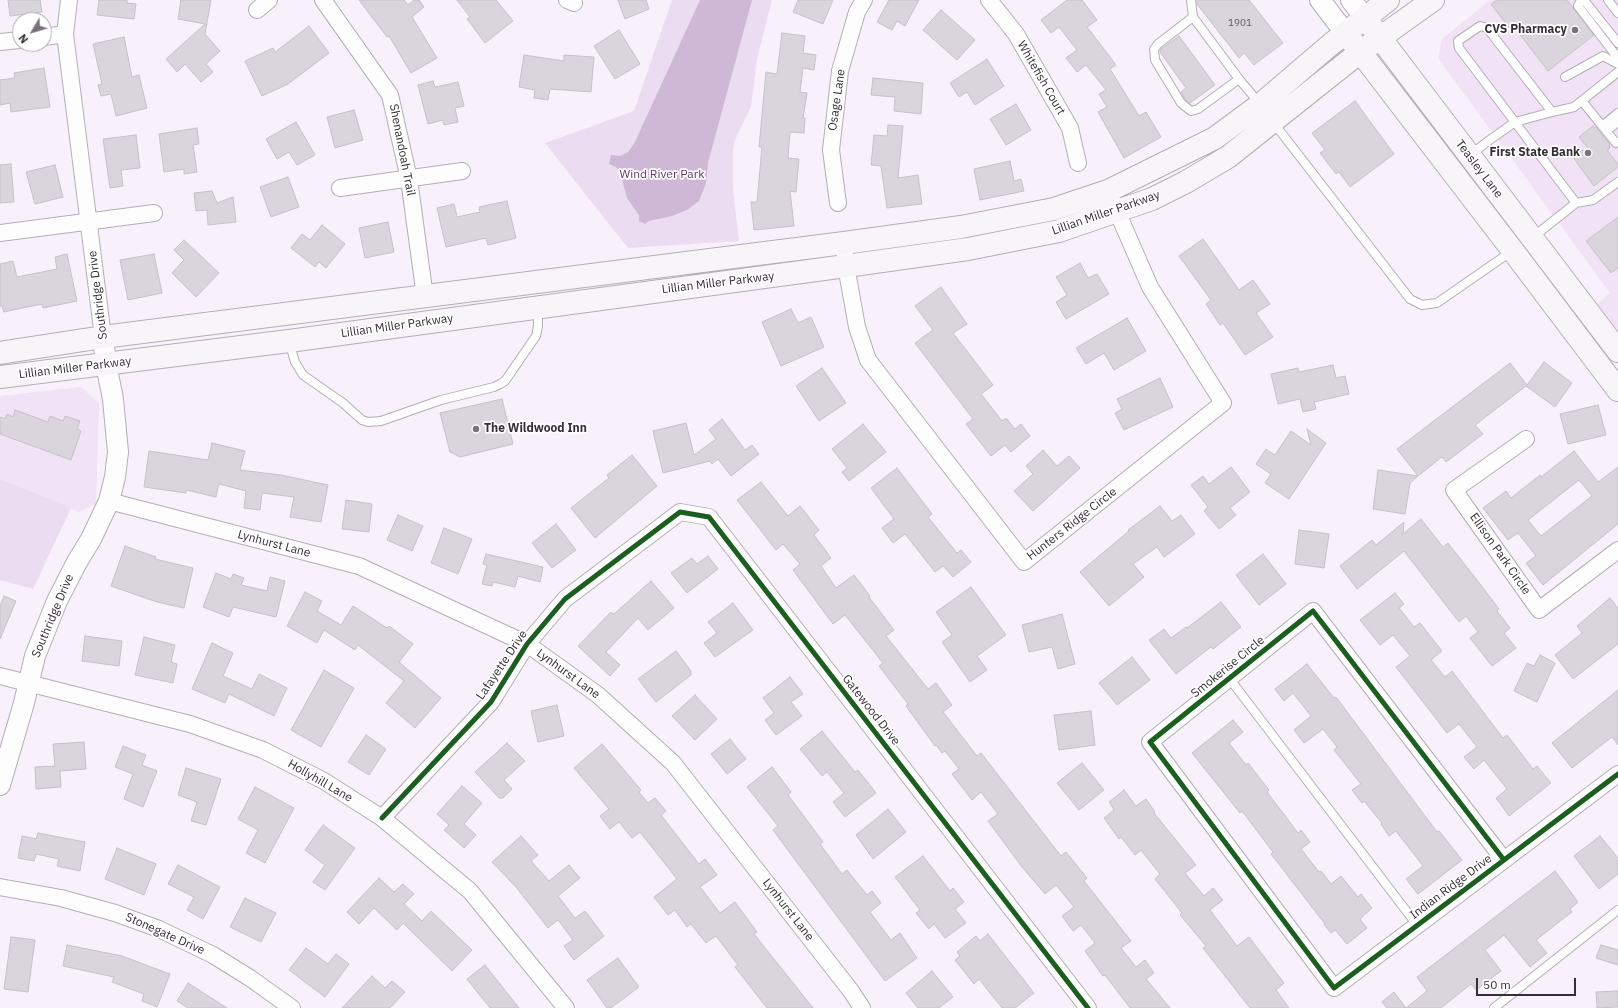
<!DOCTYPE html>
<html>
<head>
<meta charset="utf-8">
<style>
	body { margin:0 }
	#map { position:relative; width:1618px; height:1008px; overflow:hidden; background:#f8f0fb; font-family:"IBM Plex Sans",sans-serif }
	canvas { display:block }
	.north { position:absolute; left:12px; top:12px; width:40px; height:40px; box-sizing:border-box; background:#fff; border:1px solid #aeabae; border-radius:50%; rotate:232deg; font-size:11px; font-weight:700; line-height:16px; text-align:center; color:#342e35 }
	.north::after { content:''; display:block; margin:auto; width:14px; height:18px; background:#79727a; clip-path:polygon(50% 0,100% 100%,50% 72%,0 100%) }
	.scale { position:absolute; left:1476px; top:978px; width:100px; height:18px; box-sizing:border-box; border:2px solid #342e35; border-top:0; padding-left:5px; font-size:12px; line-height:14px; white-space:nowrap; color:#342e35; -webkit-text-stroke:3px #fff; paint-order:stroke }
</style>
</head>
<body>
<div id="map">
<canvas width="1618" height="1008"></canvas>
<div class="north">N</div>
<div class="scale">50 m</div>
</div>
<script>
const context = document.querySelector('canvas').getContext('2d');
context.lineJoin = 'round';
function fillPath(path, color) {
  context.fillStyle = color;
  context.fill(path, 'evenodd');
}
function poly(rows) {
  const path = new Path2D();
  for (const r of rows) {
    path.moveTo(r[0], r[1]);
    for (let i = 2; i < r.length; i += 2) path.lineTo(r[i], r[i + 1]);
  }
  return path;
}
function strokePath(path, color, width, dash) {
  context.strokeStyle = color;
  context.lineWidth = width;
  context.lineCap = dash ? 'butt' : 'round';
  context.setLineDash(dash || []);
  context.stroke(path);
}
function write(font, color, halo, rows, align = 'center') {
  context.font = font + ' "IBM Plex Sans",sans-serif';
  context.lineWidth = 3.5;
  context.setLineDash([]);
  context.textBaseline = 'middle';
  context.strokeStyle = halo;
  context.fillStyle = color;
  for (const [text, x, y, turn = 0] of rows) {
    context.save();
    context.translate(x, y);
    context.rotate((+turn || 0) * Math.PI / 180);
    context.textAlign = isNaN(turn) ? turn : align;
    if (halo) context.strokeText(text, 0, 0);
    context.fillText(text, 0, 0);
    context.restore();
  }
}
const built = poly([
	[1490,0,1618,0,1618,350,1589,312,1610,293,1438,58,1442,39],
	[81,387,99,404,96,504,79,512,0,479,0,396]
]);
const green = poly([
	[672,0,772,0,757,59,751,107,734,142,733,151,733,190,739,241,628,248,545,143,634,111],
	[0,479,71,508,33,589,0,580]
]);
const water = poly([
	[700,0,752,0,708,163,706,183,699,201,687,210,672,216,649,221,645,224,639,221,639,215,627,198,620,172,616,167,609,164,611,155,620,156,628,152,634,144]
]);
const building = poly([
	[8,0,40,0,42,12,10,16,8,0],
	[99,0,127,0,127,3,136,4,134,19,97,15,99,0],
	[181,0,211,0,205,34,220,51,206,64,213,72,201,82,185,64,177,72,166,59,205,24,178,19,181,0],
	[359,0,404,0,408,5,414,0,419,0,424,7,412,17,437,58,411,73,389,36,387,37,359,0],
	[457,0,496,0,513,21,485,43,467,19,470,17,457,0],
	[618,0,646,0,649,9,625,19,618,0],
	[798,0,833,0,823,24,793,12,798,0],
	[889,0,919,0,905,26,897,21,892,30,877,22,889,0],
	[1067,0,1082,0,1097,20,1087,27,1116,65,1110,69,1139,116,1146,112,1161,137,1124,158,1098,112,1107,107,1099,94,1106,90,1086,65,1077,72,1066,58,1077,50,1059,27,1051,33,1041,20,1067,0],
	[1197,0,1249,0,1283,43,1254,65,1244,53,1239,58,1197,4,1197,0],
	[1497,0,1567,0,1594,35,1548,71,1514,27,1511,30,1491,4,1497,0],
	[941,10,975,40,957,60,923,30,941,10],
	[309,26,329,53,288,84,262,96,245,61,273,48,275,52,309,26],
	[619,30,640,64,615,79,594,46,619,30],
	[782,33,805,36,803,53,816,55,814,70,803,68,800,92,807,93,803,118,805,118,804,133,790,132,788,158,799,159,796,192,790,191,794,226,754,230,751,202,757,202,762,147,759,147,766,72,777,74,782,33],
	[1179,36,1215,85,1190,103,1185,99,1181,92,1186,88,1160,52,1161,49,1179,36],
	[124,37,132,77,139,75,147,108,116,116,111,94,101,96,98,85,102,84,93,44,124,37],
	[524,55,564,61,564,55,594,57,591,92,550,89,548,100,534,98,535,90,519,87,524,55],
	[987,59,1004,86,975,105,967,92,959,97,950,83,987,59],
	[44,68,50,107,11,112,10,103,0,105,0,80,15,78,14,73,44,68],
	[873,78,923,83,921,114,894,111,895,97,871,95,873,78],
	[433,81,435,87,458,82,464,106,455,108,458,122,444,125,443,120,428,124,418,85,433,81],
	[1355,101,1394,154,1350,187,1339,172,1336,174,1320,153,1325,150,1312,133,1355,101],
	[1016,104,1031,130,1006,145,990,119,1016,104],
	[354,110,363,140,335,148,327,117,354,110],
	[296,122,315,155,297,165,289,152,277,159,266,139,296,122],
	[888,125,903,126,898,178,918,175,922,204,887,208,881,166,871,165,874,135,887,136,888,125],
	[1593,126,1594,128,1596,127,1610,145,1609,146,1610,148,1607,150,1618,164,1618,167,1594,186,1566,148,1591,152,1579,137,1593,126],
	[197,128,199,144,193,145,197,172,184,174,184,169,164,172,159,134,197,128],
	[136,135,140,168,121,170,123,186,110,188,103,139,136,135],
	[1010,161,1014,181,1021,179,1024,191,980,200,974,169,1010,161],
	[11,164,14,202,0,203,0,165,11,164],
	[55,165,63,197,35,204,26,172,55,165],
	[288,177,299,207,271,217,260,187,288,177],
	[212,191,217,203,233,197,236,222,208,225,207,210,196,211,194,193,212,191],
	[507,201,516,238,488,245,486,238,446,247,437,208,454,204,457,217,480,212,479,207,507,201],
	[1618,217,1618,268,1611,273,1586,241,1618,217],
	[388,222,394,252,365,258,359,228,388,222],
	[322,225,345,244,326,268,319,262,315,267,291,248,302,234,310,240,322,225],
	[1203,239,1239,290,1253,280,1270,304,1256,313,1273,337,1245,355,1223,323,1220,325,1206,304,1211,300,1179,256,1203,239],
	[184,240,219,273,196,297,172,273,184,260,174,250,184,240],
	[67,254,77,301,43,308,42,304,4,312,2,306,0,306,0,264,13,261,17,277,57,269,55,257,67,254],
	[154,254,162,293,128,300,120,260,154,254],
	[1080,263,1088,278,1097,274,1109,294,1066,319,1056,302,1067,295,1056,277,1080,263],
	[941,287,967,324,953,333,993,385,981,394,1002,421,1006,418,1015,429,1021,424,1030,436,1011,452,1005,445,991,456,966,424,973,419,915,343,933,330,915,306,941,287],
	[791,309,798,323,811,317,824,347,781,366,762,322,791,309],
	[1127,318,1146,351,1114,370,1104,353,1086,364,1076,348,1127,318],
	[1544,362,1572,383,1555,407,1526,386,1475,425,1483,434,1446,462,1442,457,1418,476,1397,449,1510,363,1527,385,1544,362],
	[1333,365,1336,378,1345,376,1349,394,1314,402,1316,409,1303,412,1300,399,1278,404,1271,374,1298,368,1299,372,1333,365],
	[822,368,846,403,819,421,796,386,822,368],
	[1160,378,1173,407,1124,430,1115,413,1122,409,1117,399,1160,378],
	[502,399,513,444,460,457,450,452,440,413,502,399],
	[1598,405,1606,435,1568,444,1560,414,1598,405],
	[15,410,48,422,50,416,63,421,65,416,80,421,77,429,81,431,71,460,0,434,0,417,5,419,7,414,13,417,15,410],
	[722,419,745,450,752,445,759,454,731,476,718,459,712,464,710,461,663,473,653,431,686,423,694,455,716,439,709,430,722,419],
	[863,424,886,452,849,481,842,472,847,468,832,449,863,424],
	[1307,429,1326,443,1289,499,1265,483,1271,474,1256,464,1266,449,1275,455,1291,431,1311,445,1307,429],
	[212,443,245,451,240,470,281,475,328,485,321,522,290,517,294,497,262,493,260,510,244,508,246,491,219,484,216,497,186,490,186,493,144,487,149,451,208,460,212,443],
	[1043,450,1057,466,1069,456,1080,468,1033,511,1014,491,1033,474,1026,466,1043,450],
	[1574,451,1598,482,1618,467,1618,524,1543,585,1526,563,1536,556,1518,533,1508,540,1483,508,1506,491,1511,498,1540,475,1541,477,1574,451],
	[1579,480,1592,496,1541,536,1528,520,1579,480],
	[632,455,657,486,595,538,571,508,609,478,607,475,632,455],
	[1231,467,1250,492,1230,508,1236,515,1219,529,1204,511,1208,507,1191,485,1203,476,1209,484,1231,467],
	[897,468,932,514,928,517,957,553,961,550,971,562,953,577,943,566,935,572,905,534,893,543,882,528,894,519,871,488,897,468],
	[1378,470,1418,476,1410,483,1405,514,1373,509,1378,470],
	[761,482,788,516,800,506,819,530,814,535,831,558,821,566,836,588,854,575,870,596,869,597,894,630,886,636,928,689,936,683,952,705,943,712,977,756,981,753,1061,856,1066,852,1087,878,1084,881,1131,941,1121,948,1136,967,1145,960,1154,973,1146,979,1170,1008,1130,1008,1105,975,1103,976,1085,951,1095,943,1081,925,1073,931,1062,916,1074,907,1056,885,1045,894,1022,867,988,821,998,814,981,792,972,800,952,774,959,769,945,751,942,753,936,745,935,746,906,706,908,704,879,666,883,663,845,615,833,624,793,570,800,564,783,544,776,550,737,500,761,482],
	[346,500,372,504,369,532,342,529,346,500],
	[1160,506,1172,521,1181,515,1195,534,1164,557,1157,547,1133,564,1144,577,1109,606,1080,572,1129,531,1128,530,1160,506],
	[398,515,423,526,412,551,387,540,398,515],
	[1421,519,1443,547,1448,543,1480,584,1499,609,1497,611,1510,628,1504,633,1516,648,1492,666,1470,638,1478,632,1466,616,1459,622,1404,551,1357,589,1340,566,1372,540,1376,545,1404,522,1403,534,1421,519],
	[556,524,576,550,552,568,532,543,556,524],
	[444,528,472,539,458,574,431,563,444,528],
	[1299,530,1329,534,1324,568,1295,564,1299,530],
	[125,546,156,557,155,559,193,568,184,608,157,602,111,586,125,546],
	[486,554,543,567,540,582,518,576,515,587,493,582,492,586,482,584,487,565,483,564,486,554],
	[1263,554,1286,584,1259,605,1236,575,1263,554],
	[708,556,718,569,687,593,671,573,692,558,697,564,708,556],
	[216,573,231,579,233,574,244,578,241,585,267,591,270,577,285,581,276,617,233,607,229,617,203,607,216,573],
	[651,581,674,608,648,630,638,618,606,652,620,665,610,676,578,646,611,612,614,614,651,581],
	[971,587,1006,635,977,656,987,670,970,682,942,642,952,635,936,612,971,587],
	[305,592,322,601,317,611,341,625,353,606,387,628,389,626,413,644,399,662,441,698,415,728,386,703,404,681,358,645,355,650,324,630,317,643,287,626,305,592],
	[1395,593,1404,604,1399,608,1414,627,1420,623,1442,651,1431,660,1445,677,1452,671,1503,738,1507,735,1533,769,1537,766,1551,783,1509,816,1496,798,1507,789,1484,760,1474,769,1464,757,1477,747,1459,724,1447,733,1396,667,1410,656,1393,635,1380,645,1360,620,1395,593],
	[4,596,16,601,0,639,0,606,4,596],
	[1610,598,1618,608,1618,644,1573,679,1555,655,1582,633,1577,626,1610,598],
	[1221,602,1241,627,1213,649,1211,647,1176,674,1149,640,1164,629,1171,638,1186,627,1187,628,1221,602],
	[733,603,753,630,715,657,704,643,717,633,708,622,733,603],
	[1062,614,1075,664,1058,669,1052,647,1029,652,1022,625,1062,614],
	[85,636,122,641,119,666,82,661,85,636],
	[144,637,175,645,171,662,177,664,173,683,135,675,144,637],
	[212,643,233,653,223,676,252,689,259,674,287,688,274,716,229,694,225,703,192,689,212,643],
	[676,651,691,671,691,675,656,702,638,679,676,651],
	[1540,655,1555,663,1537,702,1514,691,1527,663,1534,666,1540,655],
	[1132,657,1150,680,1117,705,1099,683,1132,657],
	[1307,664,1334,698,1336,697,1437,832,1439,831,1462,860,1418,894,1406,879,1423,866,1396,831,1389,836,1381,824,1382,823,1364,801,1362,803,1352,790,1361,784,1334,750,1337,747,1323,729,1304,743,1294,730,1311,716,1293,693,1284,701,1275,689,1307,664],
	[324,670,354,688,321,747,291,730,324,670],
	[790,677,803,694,791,702,802,716,776,735,765,720,774,713,763,698,790,677],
	[1618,690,1618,745,1612,737,1572,768,1552,743,1618,690],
	[695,695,717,719,695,740,672,716,695,695],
	[557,705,564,736,538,742,531,711,557,705],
	[1091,711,1095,745,1059,750,1054,715,1091,711],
	[1233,720,1243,732,1229,743,1246,765,1248,763,1269,790,1267,792,1298,833,1301,830,1310,842,1301,849,1319,872,1321,871,1331,884,1341,876,1358,897,1361,894,1372,908,1360,919,1367,928,1347,944,1335,930,1331,933,1324,925,1325,924,1271,854,1273,852,1242,811,1240,813,1192,753,1233,720],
	[822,731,855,772,858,770,876,793,845,817,833,802,844,793,827,772,822,776,800,749,822,731],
	[366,735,386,749,369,775,348,762,366,735],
	[730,739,746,759,727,774,711,754,730,739],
	[84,742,86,769,60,771,61,787,36,789,35,767,55,766,53,744,84,742],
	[507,743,525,761,504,780,512,789,503,798,499,798,475,772,507,743],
	[602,744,641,790,639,792,648,803,655,798,666,811,661,815,699,864,705,859,717,875,700,887,720,913,735,902,757,932,754,934,813,1008,767,1008,735,967,738,965,716,936,706,943,691,924,687,927,675,910,668,915,654,897,677,879,640,832,632,838,619,822,610,829,600,816,609,809,574,768,602,744],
	[123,746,146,755,142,765,157,771,143,807,124,799,133,774,115,767,123,746],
	[1082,763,1104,790,1079,810,1057,783,1082,763],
	[772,767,791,792,788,795,823,842,820,844,842,874,847,870,867,895,872,891,881,903,870,912,891,940,900,933,917,958,885,981,773,830,778,826,747,787,772,767],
	[186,768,221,779,206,825,191,821,197,802,178,795,186,768],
	[462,786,482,803,464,824,476,835,464,848,444,830,449,825,437,814,462,786],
	[255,787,294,808,265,863,246,853,258,830,238,819,255,787],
	[1124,790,1136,806,1146,799,1155,812,1154,813,1196,865,1185,873,1204,896,1213,888,1223,900,1210,910,1237,946,1249,937,1284,983,1276,990,1289,1008,1250,1008,1203,948,1206,946,1180,915,1182,913,1155,879,1160,874,1141,850,1135,855,1121,837,1119,839,1104,818,1114,810,1109,802,1124,790],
	[888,809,906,832,873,859,856,835,888,809],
	[323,825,355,848,325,890,313,882,325,865,305,850,323,825],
	[38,833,85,842,80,871,57,866,59,859,36,854,34,861,18,858,22,836,36,839,38,833],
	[521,836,538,855,531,861,549,881,569,865,580,878,558,896,575,918,585,911,604,936,574,960,564,946,573,940,558,920,548,928,516,887,492,862,521,836],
	[1600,836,1618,858,1618,874,1599,889,1574,856,1600,836],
	[117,848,156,864,144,895,105,879,117,848],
	[923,856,950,891,953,888,964,902,955,909,966,923,945,938,934,924,929,929,916,913,920,910,895,877,923,856],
	[178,865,220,887,203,919,187,910,194,897,168,884,178,865],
	[1555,871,1578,902,1570,909,1572,912,1536,940,1547,953,1530,967,1504,935,1485,950,1501,971,1476,990,1471,984,1441,1008,1387,1008,1382,1002,1394,992,1406,1008,1427,991,1417,977,1555,871],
	[379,878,394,892,403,884,414,894,404,904,422,921,431,911,472,950,452,971,403,923,397,930,374,908,359,924,347,912,379,878],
	[245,898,276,913,261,942,230,927,245,898],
	[988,934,1034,993,1015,1008,1002,1008,979,979,974,984,955,960,960,956,957,952,976,936,980,941,988,934],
	[11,937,35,940,28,992,4,989,11,937],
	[67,945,122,956,170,974,157,1007,142,1001,144,994,112,982,114,977,63,966,67,945],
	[1601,945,1618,950,1618,965,1596,958,1601,945],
	[306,948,328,964,336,954,349,964,325,997,289,970,306,948],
	[618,958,639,987,611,1008,607,1008,587,980,618,958],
	[485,965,519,1008,490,1008,467,979,485,965],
	[932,971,953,997,939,1008,918,1008,906,993,932,971],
	[372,976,385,988,392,981,405,992,390,1008,342,1008,372,976],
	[188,983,227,1008,188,1008,177,1001,188,983],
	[1618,991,1618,1007,1597,1008,1596,992,1618,991]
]);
const service = poly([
	[1191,0,1193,17,1239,79,1260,104],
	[1581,0,1578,6,1618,58],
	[1584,0,1618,43],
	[1608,0,1618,13],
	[1193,17,1158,44,1154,49,1155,60,1181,103,1191,111,1198,109,1239,79],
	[1565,77,1603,56,1618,64],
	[1582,101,1616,143,1618,142],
	[1273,122,1410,299,1422,305,1437,303,1512,251],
	[1602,126,1618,113],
	[1606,131,1618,122],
	[1470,155,1491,139,1515,122,1552,112],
	[1576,203,1459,48,1458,41,1480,26,1487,28,1552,112,1574,107,1618,72],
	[1533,237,1576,203,1593,200,1618,182],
	[289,341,295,362,303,375,343,403,362,420,368,422,381,421,441,400,494,387,500,384,505,381,536,336,538,326,538,308],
	[1229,678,1417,925],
	[1494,1008,1618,910]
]);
const minor = poly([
	[69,0,65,34,103,337],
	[323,0,390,95,409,179,425,297],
	[567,0,574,3],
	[989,0,1016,34,1070,128,1078,163],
	[257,10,269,0],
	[44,37,65,34],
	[0,42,20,40],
	[340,188,462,171],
	[838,203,831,150,840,71,857,12,864,0],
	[0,233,154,213],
	[845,255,846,266,857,327,868,360,1024,562,1223,403,1150,287,1113,202],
	[1526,439,1454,490,1539,610,1618,550],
	[109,501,359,566,527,644,598,695,673,763,851,991,862,1008],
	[0,676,190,724,263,750,324,781,382,818,470,891,566,1008],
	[382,818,491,702,527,644,565,599,680,512,709,517,1088,1008],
	[1504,860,1313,611,1150,742,1334,988,1504,860,1618,774],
	[0,887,61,898,115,913,159,929,213,955,250,978,292,1008]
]);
const tertiary = poly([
	[1320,0,1346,34],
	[1351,0,1365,18],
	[0,785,24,703,35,656,57,601,77,562,91,539,109,501,115,477,118,452,113,399,106,364,103,337]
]);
const secondary = poly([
	[1372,27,1618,351],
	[1352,41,1513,251,1618,390],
	[0,353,103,337,844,243,961,227,1054,209,1108,191,1215,138,1261,104,1330,45,1388,0],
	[0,377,289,341,846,266,968,249,1059,231,1152,199,1186,182,1228,157,1360,52,1433,0]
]);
const cycleway = poly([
	[382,818,491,702,527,644,565,599,680,512,709,517,1088,1008],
	[1504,860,1313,611,1150,742,1334,988,1504,860,1618,774]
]);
const markers = [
	[1575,30,4,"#79727a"],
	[1588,153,4,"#79727a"],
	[476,429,4,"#79727a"]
];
const numberNames = [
	["1901",1240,23]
];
const poiNames = [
	["CVS Pharmacy",1567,30],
	["First State Bank",1580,153],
	["The Wildwood Inn",484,429,"left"]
];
const streetNames = [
	["Whitefish Court",1041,78,60],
	["Osage Lane",837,100,-82],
	["Shenandoah Trail",402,150,79],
	["Teasley Lane",1479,169,53],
	["Lillian Miller Parkway",1106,213,-19],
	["Lillian Miller Parkway",718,283,-7],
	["Southridge Drive",98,295,-97],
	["Lillian Miller Parkway",397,326,-8],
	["Lillian Miller Parkway",75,368,-7],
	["Hunters Ridge Circle",1072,524,-38],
	["Lynhurst Lane",274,544,15],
	["Ellison Park Circle",1500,554,55],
	["Southridge Drive",53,616,-67],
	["Lafayette Drive",502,665,-56],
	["Smokerise Circle",1228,667,-39],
	["Lynhurst Lane",568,674,36],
	["Gatewood Drive",871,710,52],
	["Hollyhill Lane",320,781,30],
	["Indian Ridge Drive",1451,887,-37],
	["Lynhurst Lane",788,910,52],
	["Stonegate Drive",165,934,24]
];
const parkNames = [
	["Wind River Park",662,175]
];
fillPath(built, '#f1e3f5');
fillPath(green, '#ecdcf1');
fillPath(water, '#cfb8d6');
fillPath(building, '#dad4dc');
strokePath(building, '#c6c1c8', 1);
strokePath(service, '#b4aeb6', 10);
strokePath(minor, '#b4aeb6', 18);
strokePath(tertiary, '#b4aeb6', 22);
strokePath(secondary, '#b4aeb6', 24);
strokePath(service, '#fefdfe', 8);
strokePath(minor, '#fefdfe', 16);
strokePath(tertiary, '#fefdfe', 20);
strokePath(secondary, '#f8f5f8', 22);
strokePath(cycleway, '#1b5e20', 5);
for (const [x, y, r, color] of markers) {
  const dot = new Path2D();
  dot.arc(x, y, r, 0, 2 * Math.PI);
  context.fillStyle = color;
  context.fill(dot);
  strokePath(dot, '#fff', 1.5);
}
write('10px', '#5e585f', null, numberNames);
write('bold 12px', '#342e35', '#fff', poiNames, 'right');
write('12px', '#342e35', '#fff', streetNames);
write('12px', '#60386b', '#fff', parkNames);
</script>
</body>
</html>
